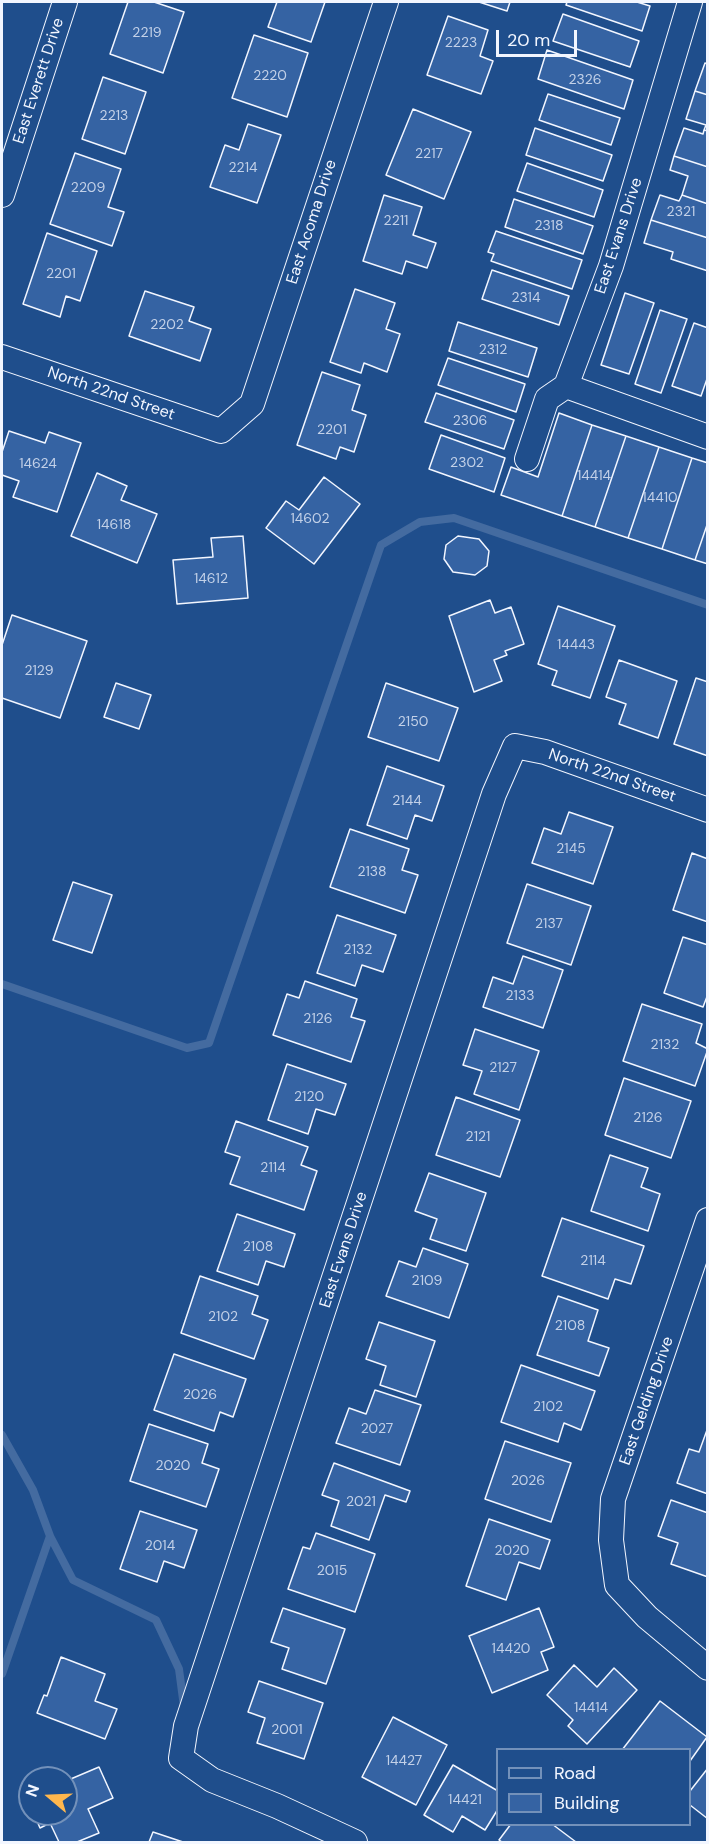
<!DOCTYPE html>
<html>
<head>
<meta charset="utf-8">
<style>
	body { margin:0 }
	#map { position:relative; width:709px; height:1844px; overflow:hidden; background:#1f4e8c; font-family:"DM Sans",sans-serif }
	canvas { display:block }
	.frame { position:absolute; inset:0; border:3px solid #f2f6ff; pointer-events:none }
	.legend { position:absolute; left:496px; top:1748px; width:195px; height:78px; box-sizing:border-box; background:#1f4e8c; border:2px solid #7391ba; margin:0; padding:8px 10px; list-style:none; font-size:18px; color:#f2f6ff }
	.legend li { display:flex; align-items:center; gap:12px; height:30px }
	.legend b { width:30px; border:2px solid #7391ba }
	.north { position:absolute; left:18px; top:1766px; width:60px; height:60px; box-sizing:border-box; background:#1f4e8c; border:2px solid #7391ba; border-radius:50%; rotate:289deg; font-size:16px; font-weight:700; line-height:24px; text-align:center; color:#f2f6ff }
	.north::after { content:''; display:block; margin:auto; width:21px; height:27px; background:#ffb74d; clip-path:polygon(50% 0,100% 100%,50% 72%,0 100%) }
	.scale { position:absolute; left:496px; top:30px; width:81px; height:27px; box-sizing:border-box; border:3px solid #f2f6ff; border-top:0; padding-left:8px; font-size:18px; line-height:21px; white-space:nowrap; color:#f2f6ff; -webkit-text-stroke:4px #1f4e8c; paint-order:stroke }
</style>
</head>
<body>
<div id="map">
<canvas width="709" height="1844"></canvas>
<div class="frame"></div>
<ul class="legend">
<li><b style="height:8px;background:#1f4e8c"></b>Road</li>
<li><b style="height:16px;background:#3563a3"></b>Building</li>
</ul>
<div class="north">N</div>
<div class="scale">20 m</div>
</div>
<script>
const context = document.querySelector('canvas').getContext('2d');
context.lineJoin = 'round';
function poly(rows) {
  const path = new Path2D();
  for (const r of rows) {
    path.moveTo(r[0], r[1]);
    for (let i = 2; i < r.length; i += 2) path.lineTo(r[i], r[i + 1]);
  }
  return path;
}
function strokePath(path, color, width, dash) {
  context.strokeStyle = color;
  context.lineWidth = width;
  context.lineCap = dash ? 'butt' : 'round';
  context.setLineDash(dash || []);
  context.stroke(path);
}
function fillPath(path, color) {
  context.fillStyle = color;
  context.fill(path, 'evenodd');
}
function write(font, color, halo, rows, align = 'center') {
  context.font = font + ' "DM Sans",sans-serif';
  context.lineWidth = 4.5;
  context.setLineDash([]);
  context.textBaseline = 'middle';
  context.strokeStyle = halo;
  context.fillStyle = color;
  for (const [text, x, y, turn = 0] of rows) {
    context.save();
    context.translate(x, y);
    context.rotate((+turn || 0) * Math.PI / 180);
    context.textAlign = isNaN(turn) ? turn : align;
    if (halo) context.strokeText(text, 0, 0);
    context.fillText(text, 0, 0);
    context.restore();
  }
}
const stream = poly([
	[2,984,187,1048,209,1043,381,545,420,522,454,518,708,605],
	[2,1435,33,1490,50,1536,73,1580,156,1620,179,1669,184,1707],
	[2,1674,50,1536]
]);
const building = poly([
	[128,2,154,2,184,12,163,73,110,54,128,2],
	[277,2,325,2,311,42,268,27,277,2],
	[479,2,510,2,507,11,479,2],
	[567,2,637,2,650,6,642,31,566,5,567,2],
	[563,14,639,41,630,67,553,41,563,14],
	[448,16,488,30,480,56,493,61,481,94,427,75,448,16],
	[254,35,308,53,287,117,232,98,254,35],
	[547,50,633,80,624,109,538,79,547,50],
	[705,63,708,64,708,95,695,91,705,63],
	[103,77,146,92,125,154,82,139,103,77],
	[695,91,708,95,708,131,704,130,706,125,686,119,695,91],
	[548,94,620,118,611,145,539,120,548,94],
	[413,109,471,132,444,199,386,175,413,109],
	[248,124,281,135,257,203,210,187,225,145,239,150,248,124],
	[535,128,612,155,603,181,526,155,535,128],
	[684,128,703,134,704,130,708,131,708,167,674,156,684,128],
	[75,153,121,169,108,207,124,212,112,246,50,224,75,153],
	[674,156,708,167,708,204,682,195,688,176,670,170,674,156],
	[527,163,603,190,594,217,517,191,527,163],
	[384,195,422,207,413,235,436,243,427,268,406,261,402,274,363,261,384,195],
	[660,195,679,201,682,195,708,204,708,238,651,220,660,195],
	[514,199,593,226,583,254,505,227,514,199],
	[651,220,708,238,708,271,671,259,673,252,644,243,651,220],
	[496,231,582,260,572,289,491,261,494,254,488,252,496,231],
	[47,233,97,251,80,301,66,296,60,317,23,304,47,233],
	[492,270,569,296,559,325,482,299,492,270],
	[355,289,395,303,386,329,400,334,387,372,364,363,361,373,330,362,355,289],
	[145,291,194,307,189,321,211,329,200,361,129,336,145,291],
	[625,293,654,303,629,374,601,365,625,293],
	[660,310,687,319,661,393,635,384,660,310],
	[458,322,537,348,528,377,449,351,458,322],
	[694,323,708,328,708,376,701,396,672,386,694,323],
	[448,358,525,384,516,412,438,385,448,358],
	[322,372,360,385,352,410,366,415,354,452,340,447,336,459,297,445,322,372],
	[436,393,514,420,504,449,425,422,436,393],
	[559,413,592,425,562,516,501,495,511,467,538,477,559,413],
	[592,425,626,436,595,527,562,516,592,425],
	[9,431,45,443,49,432,81,443,57,512,13,497,19,481,2,475,2,452,9,431],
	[441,435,505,458,494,492,429,469,441,435],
	[626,436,659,447,628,538,595,527,626,436],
	[659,447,692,458,662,549,628,538,659,447],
	[692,458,708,463,708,522,695,560,662,549,692,458],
	[97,473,127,486,121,500,157,514,137,563,71,536,97,473],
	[324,477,360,504,314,564,266,528,286,501,299,510,324,477],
	[708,522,708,564,695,560,708,522],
	[243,536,248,598,177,604,173,560,213,557,211,538,243,536],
	[458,536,479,539,489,551,487,566,475,575,453,572,444,559,446,545,458,536],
	[490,600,495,613,511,607,524,644,505,651,507,655,494,660,502,681,474,692,449,616,490,600],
	[558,606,615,626,590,698,552,685,557,671,538,664,558,606],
	[12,615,87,641,60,718,2,698,2,645,12,615],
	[619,660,677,681,658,738,619,724,626,704,606,697,619,660],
	[696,678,708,682,708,756,674,744,696,678],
	[116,683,151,695,139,729,104,717,116,683],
	[386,683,458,708,439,761,368,737,386,683],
	[387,766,444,786,432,821,415,815,407,839,367,825,387,766],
	[569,812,613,827,593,884,532,863,544,828,561,834,569,812],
	[350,829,409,849,402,870,418,875,405,913,330,887,350,829],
	[692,853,708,859,708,922,673,910,692,853],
	[73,882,112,895,92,953,53,940,73,882],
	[527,884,591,906,571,965,507,943,527,884],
	[337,915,396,935,383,972,362,965,355,986,317,973,337,915],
	[683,937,708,945,708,994,703,1007,664,993,683,937],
	[523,956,563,970,543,1028,483,1007,493,977,513,984,523,956],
	[305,981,357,999,351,1017,365,1021,351,1062,273,1035,287,994,299,998,305,981],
	[642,1004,702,1024,696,1043,708,1049,695,1086,623,1061,642,1004],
	[475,1029,539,1051,519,1110,474,1094,482,1071,463,1065,475,1029],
	[287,1064,346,1084,335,1115,316,1109,308,1134,268,1120,287,1064],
	[624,1078,691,1101,671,1158,605,1135,624,1078],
	[456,1097,520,1120,500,1177,436,1155,456,1097],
	[236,1121,308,1147,301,1165,317,1171,304,1210,230,1184,240,1157,225,1152,236,1121],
	[610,1155,648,1168,641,1187,660,1194,648,1231,591,1211,610,1155],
	[429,1173,486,1193,466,1251,430,1239,437,1219,415,1211,429,1173],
	[237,1214,295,1234,284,1267,266,1261,258,1285,217,1271,237,1214],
	[562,1218,644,1246,631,1284,615,1279,608,1299,542,1276,562,1218],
	[423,1248,468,1264,449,1318,386,1296,399,1261,416,1267,423,1248],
	[200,1276,258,1296,252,1314,268,1320,254,1359,181,1333,200,1276],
	[558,1296,598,1310,588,1341,609,1348,599,1376,537,1355,558,1296],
	[379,1322,435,1341,416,1397,380,1385,386,1366,366,1359,379,1322],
	[174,1354,246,1379,233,1417,220,1412,214,1431,154,1410,174,1354],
	[521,1365,595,1391,581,1430,564,1423,558,1442,501,1422,521,1365],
	[375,1390,421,1405,400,1465,336,1443,349,1408,366,1414,375,1390],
	[149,1424,208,1444,202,1463,219,1469,206,1507,130,1481,149,1424],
	[707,1430,708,1430,708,1494,677,1483,689,1449,699,1452,707,1430],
	[505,1441,571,1463,551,1522,485,1499,505,1441],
	[334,1463,410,1491,406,1502,385,1495,369,1540,331,1526,339,1501,322,1495,334,1463],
	[671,1500,708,1513,708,1577,671,1564,678,1543,658,1536,671,1500],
	[140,1511,197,1530,184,1568,164,1561,157,1582,120,1569,140,1511],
	[489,1519,550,1540,540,1569,519,1562,506,1600,466,1586,489,1519],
	[316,1533,375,1554,355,1612,288,1589,303,1547,310,1549,316,1533],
	[283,1608,345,1629,326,1684,282,1669,289,1648,271,1642,283,1608],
	[539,1608,554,1647,541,1652,548,1670,492,1693,469,1636,539,1608],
	[61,1657,105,1674,95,1701,117,1709,105,1739,37,1713,44,1695,47,1696,61,1657],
	[574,1665,597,1687,614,1668,637,1690,587,1744,568,1726,573,1720,547,1695,574,1665],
	[259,1681,323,1703,304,1759,257,1743,265,1718,248,1712,259,1681],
	[660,1701,707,1737,690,1761,690,1750,622,1750,660,1701],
	[393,1717,447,1745,416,1805,362,1777,393,1717],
	[453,1765,498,1791,498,1809,485,1830,462,1816,453,1832,424,1815,453,1765],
	[99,1767,113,1798,88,1809,99,1833,77,1842,59,1842,50,1823,40,1828,34,1814,66,1814,66,1781,99,1767],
	[708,1768,708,1819,690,1805,690,1791,708,1768],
	[511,1824,552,1824,576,1842,502,1842,499,1840,511,1824],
	[153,1832,183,1842,149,1842,153,1832]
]);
const minor = poly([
	[2,195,65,2],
	[2,357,221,431,252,404,386,2],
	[566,386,708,437],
	[527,459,547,399,566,386,611,266,690,2],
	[708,1220,613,1499,611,1540,617,1585,647,1617,708,1668],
	[355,1842,277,1806,212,1780,181,1758,186,1726,494,794,515,746,545,752,708,810]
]);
const numberNames = [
	["2219",147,33],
	["2223",461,43],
	["2220",270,76],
	["2326",585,80],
	["2213",114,116],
	["2217",429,154],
	["2214",243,168],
	["2209",88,188],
	["2321",681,212],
	["2211",396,221],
	["2318",549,226],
	["2201",61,274],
	["2314",526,298],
	["2202",167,325],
	["2312",493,350],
	["2306",470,421],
	["2201",332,430],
	["2302",467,463],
	["14624",38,464],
	["14414",594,476],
	["14410",660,498],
	["14602",310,519],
	["14618",114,525],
	["14612",211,579],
	["14443",576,645],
	["2129",39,671],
	["2150",413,722],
	["2144",407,801],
	["2145",571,849],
	["2138",372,872],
	["2137",549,924],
	["2132",358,950],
	["2133",520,996],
	["2126",318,1019],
	["2132",665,1045],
	["2127",503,1068],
	["2120",309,1097],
	["2126",648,1118],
	["2121",478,1137],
	["2114",273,1168],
	["2108",258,1247],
	["2114",593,1261],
	["2109",427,1281],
	["2102",223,1317],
	["2108",570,1326],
	["2026",200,1395],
	["2102",548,1407],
	["2027",377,1429],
	["2020",173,1466],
	["2026",528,1481],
	["2021",361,1502],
	["2014",160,1546],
	["2020",512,1551],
	["2015",332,1571],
	["14420",511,1649],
	["14414",591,1708],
	["2001",287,1730],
	["14427",404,1761],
	["14421",465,1800]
];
const streetNames = [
	["East Everett Drive",39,81,-72],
	["East Acoma Drive",312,222,-72],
	["East Evans Drive",619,236,-72],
	["North 22nd Street",111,394,19],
	["North 22nd Street",612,776,19],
	["East Evans Drive",344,1250,-72],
	["East Gelding Drive",647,1401,-71]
];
strokePath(stream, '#446ba0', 8);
fillPath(building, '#3563a3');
strokePath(building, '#f2f6ff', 1.5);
strokePath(minor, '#f2f6ff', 26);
strokePath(minor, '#1f4e8c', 24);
write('14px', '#c3d1e8', null, numberNames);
write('16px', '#f2f6ff', '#1f4e8c', streetNames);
</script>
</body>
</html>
